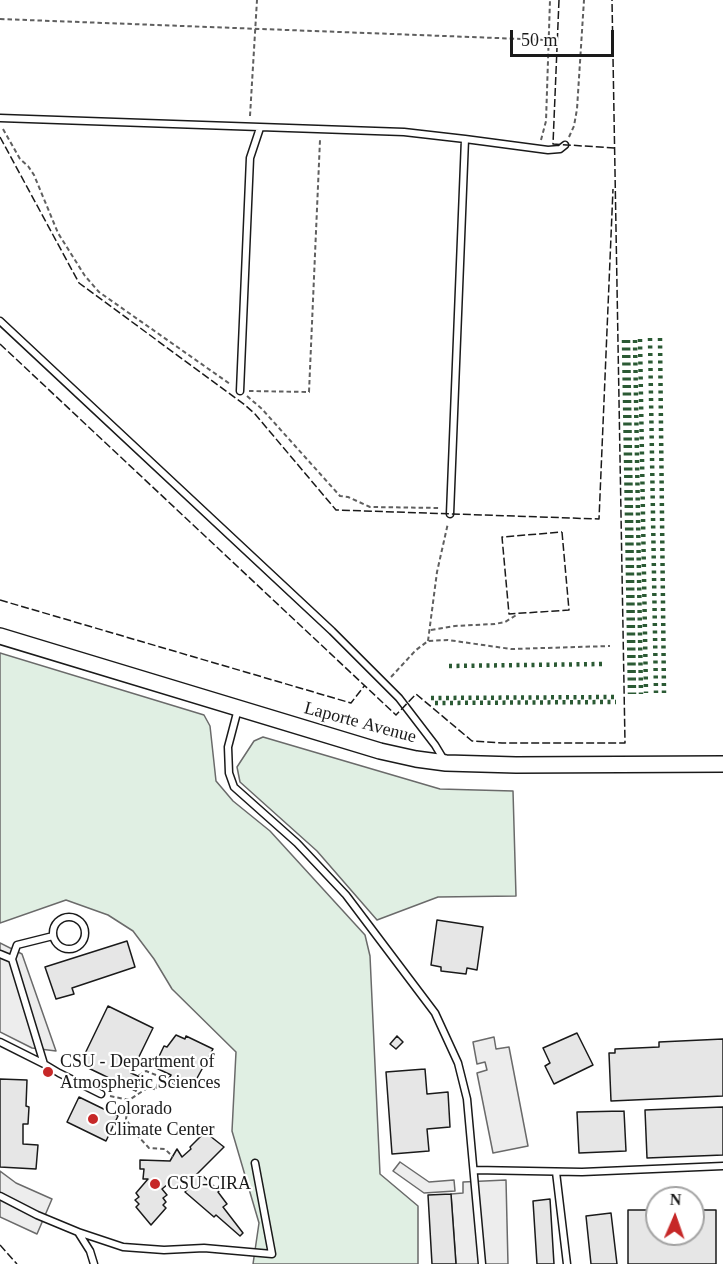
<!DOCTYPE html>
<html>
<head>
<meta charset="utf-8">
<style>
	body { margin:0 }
	#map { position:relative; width:723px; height:1264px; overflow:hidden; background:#fff; font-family:Georgia,serif }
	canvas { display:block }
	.north { position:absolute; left:645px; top:1186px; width:60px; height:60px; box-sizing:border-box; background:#fff; border:2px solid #a3a3a3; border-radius:50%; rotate:2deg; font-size:16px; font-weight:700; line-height:24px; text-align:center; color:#1a1a1a }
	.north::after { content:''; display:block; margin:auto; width:21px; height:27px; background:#c62828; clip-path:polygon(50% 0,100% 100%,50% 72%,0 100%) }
	.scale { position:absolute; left:510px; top:30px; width:104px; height:27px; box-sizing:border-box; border:3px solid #1a1a1a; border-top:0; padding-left:8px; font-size:18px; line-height:21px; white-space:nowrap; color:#1a1a1a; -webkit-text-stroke:4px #fff; paint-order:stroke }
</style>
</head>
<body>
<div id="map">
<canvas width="723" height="1264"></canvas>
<div class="north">N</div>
<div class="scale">50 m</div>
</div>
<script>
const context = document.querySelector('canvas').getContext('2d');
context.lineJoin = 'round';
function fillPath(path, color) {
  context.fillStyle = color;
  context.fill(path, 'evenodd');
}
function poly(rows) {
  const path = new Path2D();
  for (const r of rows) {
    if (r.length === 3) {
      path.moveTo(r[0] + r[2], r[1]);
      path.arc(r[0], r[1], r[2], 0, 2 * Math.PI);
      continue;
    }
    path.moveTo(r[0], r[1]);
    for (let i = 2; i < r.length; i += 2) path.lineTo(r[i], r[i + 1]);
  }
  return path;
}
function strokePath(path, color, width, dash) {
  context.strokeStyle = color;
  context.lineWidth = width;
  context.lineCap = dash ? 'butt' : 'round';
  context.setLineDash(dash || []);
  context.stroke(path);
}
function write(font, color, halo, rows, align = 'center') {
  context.font = font + ' Georgia,serif';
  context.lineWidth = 4.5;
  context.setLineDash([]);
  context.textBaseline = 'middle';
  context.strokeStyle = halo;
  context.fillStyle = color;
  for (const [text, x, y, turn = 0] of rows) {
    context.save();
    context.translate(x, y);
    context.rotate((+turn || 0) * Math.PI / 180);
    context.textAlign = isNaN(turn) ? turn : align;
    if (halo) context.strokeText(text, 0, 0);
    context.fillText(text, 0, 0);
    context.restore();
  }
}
const green = poly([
	[0,653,204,715,210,726,216,781,233,801,270,831,365,935,370,956,380,1174,418,1206,418,1264,253,1264,259,1223,232,1131,236,1052,172,989,154,959,133,931,108,915,66,900,0,923,0,653],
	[263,737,440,789,513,791,516,896,438,897,377,920,317,851,240,782,237,767,254,741,263,737]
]);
const parking = poly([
	[0,943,22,954,56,1051,32,1048,0,1032,0,943],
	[494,1037,496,1049,509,1047,528,1146,493,1153,477,1073,487,1070,485,1062,477,1064,473,1042,494,1037],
	[400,1162,429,1182,454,1180,455,1191,424,1193,393,1171,400,1162],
	[0,1171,16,1183,52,1199,37,1234,0,1217,0,1171],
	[506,1180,508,1264,456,1264,451,1194,463,1193,463,1182,506,1180]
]);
const building = poly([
	[437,920,483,927,477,970,467,968,466,974,441,971,441,967,431,965,437,920],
	[127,941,135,967,72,988,74,994,56,999,45,967,127,941],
	[108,1006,153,1028,131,1073,142,1078,136,1091,80,1064,108,1006],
	[577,1033,593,1065,554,1084,545,1066,550,1063,543,1048,577,1033],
	[176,1035,185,1039,186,1036,213,1049,196,1080,192,1078,190,1084,179,1082,177,1086,168,1080,171,1075,154,1067,164,1046,167,1047,176,1035],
	[397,1036,403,1042,396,1049,390,1044,397,1036],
	[723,1039,723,1096,611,1101,609,1053,615,1053,615,1049,659,1047,659,1042,723,1039],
	[425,1069,427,1094,448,1092,450,1127,427,1129,429,1151,392,1154,386,1072,425,1069],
	[0,1079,27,1080,26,1106,29,1107,28,1124,23,1124,23,1144,38,1145,36,1169,0,1167,0,1079],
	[79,1097,118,1116,106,1141,67,1122,79,1097],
	[723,1107,723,1155,647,1158,645,1110,723,1107],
	[624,1111,626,1151,579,1153,577,1112,624,1111],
	[205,1132,224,1147,197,1174,201,1177,203,1176,219,1191,218,1192,227,1204,223,1207,243,1233,240,1236,216,1215,214,1217,185,1192,191,1185,188,1182,184,1187,169,1187,168,1184,162,1189,167,1195,163,1198,166,1202,163,1205,166,1208,151,1225,136,1207,139,1204,135,1200,139,1197,136,1193,148,1179,143,1179,144,1169,140,1169,140,1160,170,1161,177,1149,182,1157,191,1149,190,1147,205,1132],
	[451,1194,456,1264,432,1264,428,1195,451,1194],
	[550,1199,554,1264,537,1264,533,1201,550,1199],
	[628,1210,657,1210,657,1234,693,1234,693,1210,716,1210,716,1264,628,1264,628,1210],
	[611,1213,617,1264,591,1264,586,1216,611,1213]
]);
const path = poly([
	[0,19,549,40],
	[250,116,257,0],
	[3,129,20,159,28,166,34,175,58,233,85,276,99,292,230,384],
	[569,137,574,126,577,109,584,0],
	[541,140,546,121,550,0],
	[249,391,309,392,320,140],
	[247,396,262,409,340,496,348,497,370,507,441,508],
	[431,630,455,626,495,624,505,622,518,614],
	[428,641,437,572,448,523],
	[391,677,416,650,428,641,448,640,511,649,610,646],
	[110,1096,129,1100,149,1087,156,1090,159,1078,156,1075,146,1071,138,1076],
	[129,1100,126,1119,136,1134,149,1148,165,1149,173,1157]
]);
const service = poly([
	[0,118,404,132,465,139,450,514],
	[465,139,548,150,560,149,565,145],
	[0,321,332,631,399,698,435,745,444,760],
	[240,391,250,158,260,128],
	[238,709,228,747,229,773,234,787,297,843,346,895,435,1013,458,1063,467,1099,482,1264],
	[69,933,16],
	[0,954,12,959,44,1064,0,1042],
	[12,959,17,945,53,936],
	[44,1064,59,1073,101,1094],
	[474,1170,582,1172,723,1166],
	[556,1172,567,1264],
	[0,1196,37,1215,78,1232,90,1251,94,1264],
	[78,1232,123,1247,164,1250,204,1248,272,1254,255,1163]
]);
const tertiary = poly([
	[0,636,380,751,416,759,446,763,516,765,723,764]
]);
const hedge = poly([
	[650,338,656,693],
	[660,338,664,693],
	[640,339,646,693],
	[624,340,630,694],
	[628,340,634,694],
	[635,340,641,694],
	[449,666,602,664],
	[431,698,616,697],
	[435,703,616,702]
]);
const fence = poly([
	[559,0,553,144,614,148],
	[0,137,79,283,245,405,255,414,336,510,599,519,613,189],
	[0,344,396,715,416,694,472,741,502,743,625,743,612,0],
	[562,532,569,610,509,614,502,537,562,532],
	[0,600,351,703,365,685],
	[0,1245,17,1264]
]);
const markers = [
	[48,1072,6,"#c62828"],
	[93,1119,6,"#c62828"],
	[155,1184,6,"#c62828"]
];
const streetNames = [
	["Laporte Avenue",360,723,15]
];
const poiNames = [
	["CSU - Department of",60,1062],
	["Atmospheric Sciences",60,1083],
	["Colorado",105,1109],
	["Climate Center",105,1130],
	["CSU-CIRA",167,1184]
];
fillPath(green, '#e0efe3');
strokePath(green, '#6a6a6a', 1.5);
fillPath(parking, '#ededed');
strokePath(parking, '#6a6a6a', 1.5);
fillPath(building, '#e6e6e6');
strokePath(building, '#1a1a1a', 1.5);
strokePath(service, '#1a1a1a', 9);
strokePath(tertiary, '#1a1a1a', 18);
strokePath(path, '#5f5f5f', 2, [4.5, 3]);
strokePath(service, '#fff', 6);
strokePath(tertiary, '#fff', 15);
strokePath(hedge, '#2b5a34', 4.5, [3, 4.5]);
strokePath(fence, '#1a1a1a', 1.5, [8, 3]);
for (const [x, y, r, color] of markers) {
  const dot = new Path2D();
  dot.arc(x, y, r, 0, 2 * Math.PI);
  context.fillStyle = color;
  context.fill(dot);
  strokePath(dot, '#fff', 2);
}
write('18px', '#1a1a1a', '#fff', streetNames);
write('18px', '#1a1a1a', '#fff', poiNames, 'left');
</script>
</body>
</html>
